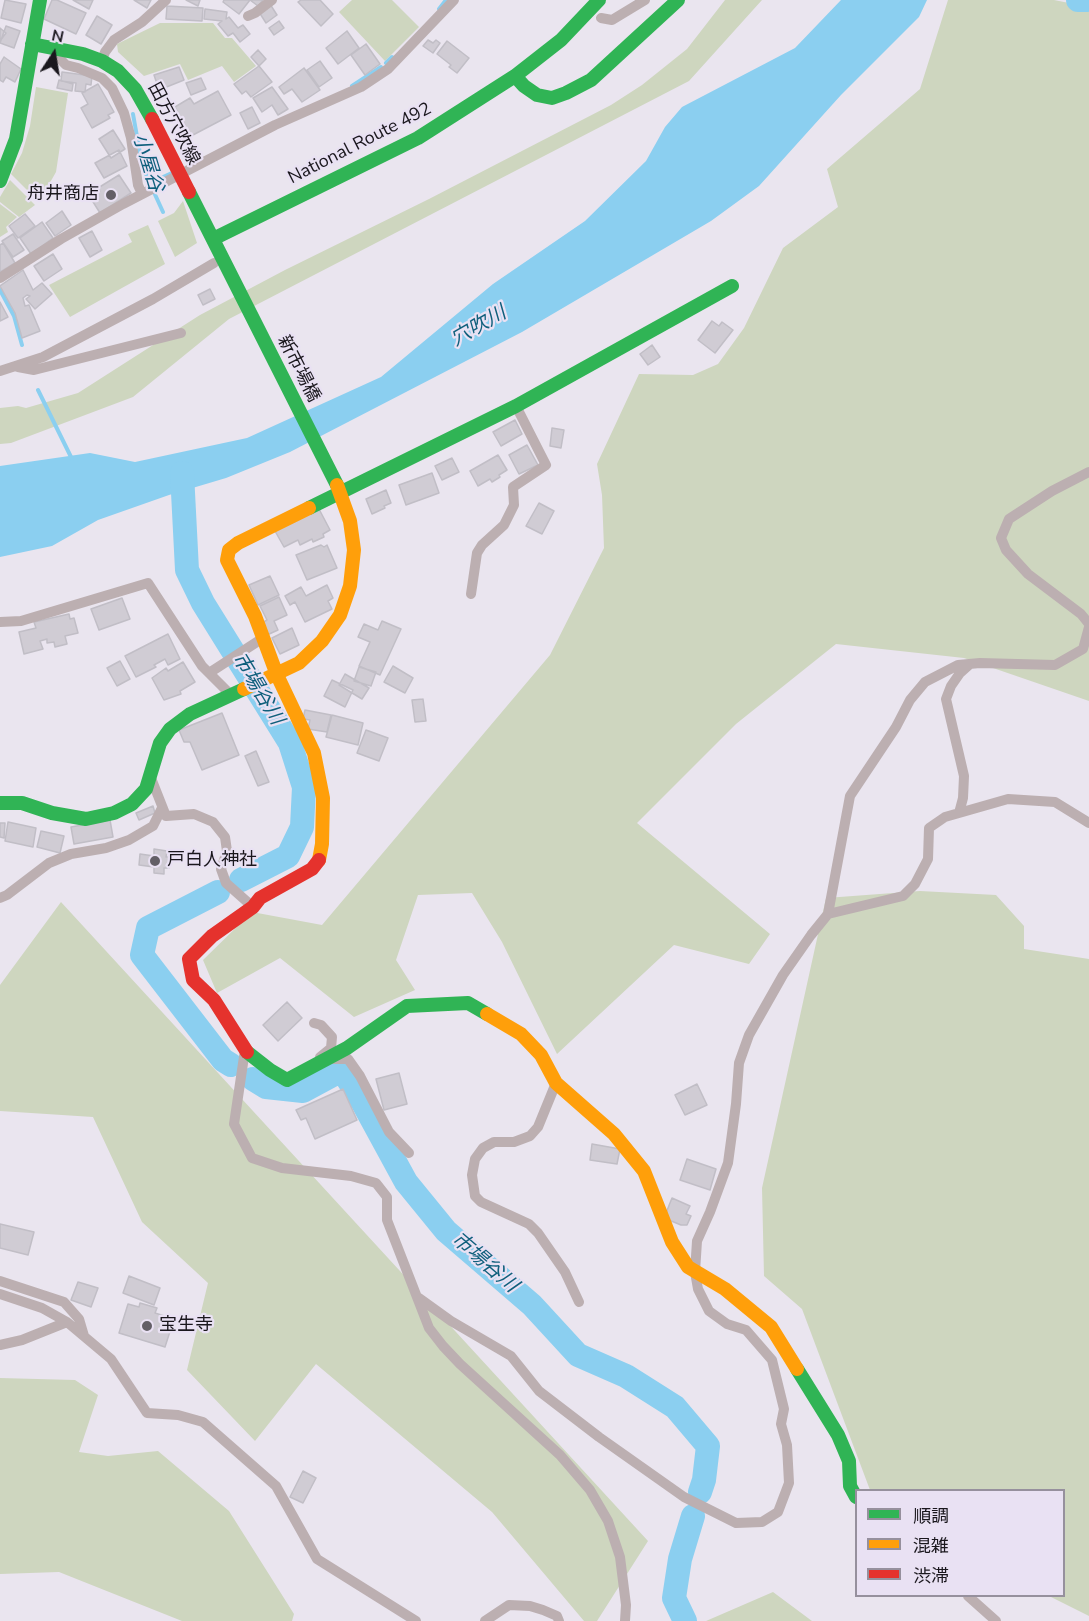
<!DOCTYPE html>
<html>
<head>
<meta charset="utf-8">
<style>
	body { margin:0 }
	#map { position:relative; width:1089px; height:1621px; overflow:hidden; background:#eae5ef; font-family:"Nunito Sans","Noto Sans JP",sans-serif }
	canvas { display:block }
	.legend { position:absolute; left:855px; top:1489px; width:210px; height:108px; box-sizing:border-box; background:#e9e1f3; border:2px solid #96909d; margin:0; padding:8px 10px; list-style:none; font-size:18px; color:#1a171d }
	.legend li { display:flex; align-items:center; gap:12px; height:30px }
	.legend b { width:30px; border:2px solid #96909d }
	.north { position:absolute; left:24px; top:24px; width:60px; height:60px; -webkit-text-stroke:4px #e9e1f3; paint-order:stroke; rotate:12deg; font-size:16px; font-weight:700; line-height:24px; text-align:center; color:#1a171d }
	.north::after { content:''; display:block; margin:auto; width:21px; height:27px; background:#1a171d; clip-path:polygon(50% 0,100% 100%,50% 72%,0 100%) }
</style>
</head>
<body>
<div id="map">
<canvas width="1089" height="1621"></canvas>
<ul class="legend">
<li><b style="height:8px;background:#30b455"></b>順調</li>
<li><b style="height:8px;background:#ff9f0a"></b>混雑</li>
<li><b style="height:8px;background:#e5322d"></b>渋滞</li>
</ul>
<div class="north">N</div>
</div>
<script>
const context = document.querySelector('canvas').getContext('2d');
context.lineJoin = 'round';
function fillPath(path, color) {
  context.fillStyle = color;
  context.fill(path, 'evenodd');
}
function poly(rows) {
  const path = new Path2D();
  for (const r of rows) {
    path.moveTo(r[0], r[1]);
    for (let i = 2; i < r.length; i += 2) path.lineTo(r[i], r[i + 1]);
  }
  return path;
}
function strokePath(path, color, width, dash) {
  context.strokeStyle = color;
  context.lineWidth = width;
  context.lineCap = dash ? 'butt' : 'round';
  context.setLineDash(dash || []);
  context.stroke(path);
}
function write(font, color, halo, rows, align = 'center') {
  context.font = font + ' "Nunito Sans","Noto Sans JP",sans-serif';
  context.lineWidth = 4.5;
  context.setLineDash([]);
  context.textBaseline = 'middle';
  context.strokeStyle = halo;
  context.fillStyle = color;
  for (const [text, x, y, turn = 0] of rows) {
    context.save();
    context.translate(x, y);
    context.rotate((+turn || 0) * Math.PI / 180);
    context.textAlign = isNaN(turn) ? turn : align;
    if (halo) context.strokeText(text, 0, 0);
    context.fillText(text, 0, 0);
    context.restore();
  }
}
const green = poly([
	[352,0,392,0,419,27,385,61,339,12],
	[725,0,762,0,689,81,229,319,133,397,11,443,0,444,0,408,18,406,26,408,78,393,200,315,285,270,429,199,611,105,642,85,687,49],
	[948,0,1054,0,1089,7,1089,701,964,658,836,644,736,724,637,823,770,934,749,964,674,945,557,1054,502,942,472,893,418,895,396,960,415,990,354,1017,280,958,217,993,203,960,252,912,322,925,550,655,604,548,602,495,597,464,639,374,693,375,718,364,744,328,783,248,838,207,827,169,920,89],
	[160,23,213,23,225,38,232,38,256,66,234,82,222,66,188,80,180,64,144,76,118,52,117,44],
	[36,87,68,93,56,172,39,202,11,174,22,153,30,126],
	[10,180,35,205,19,217,0,202,0,197],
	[183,201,197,243,175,257,158,221,174,213],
	[0,204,17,217,6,227,8,232,0,237],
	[148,225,165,264,70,317,49,285,132,242,128,234],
	[920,891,996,895,1024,926,1024,949,1089,959,1089,1616,1049,1596,1064,1596,1064,1490,870,1490,802,1309,764,1276,762,1188,826,898],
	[61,902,648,1541,597,1621,584,1621,492,1512,316,1364,255,1441,187,1370,208,1283,142,1222,93,1117,0,1111,0,985],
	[0,1378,75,1380,98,1395,79,1452,108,1456,158,1451,229,1511,294,1614,292,1621,182,1621,59,1572,0,1574],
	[773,1592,812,1621,706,1621]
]);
const water = poly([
	[841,0,927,0,919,17,841,95,759,186,711,221,522,332,290,452,226,478,169,495,98,520,52,546,0,557,0,466,90,453,135,462,247,438,381,377,493,284,585,221,646,161,665,127,682,107,795,48]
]);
const stream = poly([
	[439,9,446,0],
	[386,63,392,57],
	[352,86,381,67],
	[133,114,141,159,147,177,163,212],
	[150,183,174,172],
	[0,290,14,316,22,345],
	[38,390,72,459]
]);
const river = poly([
	[1078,0,1086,0],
	[182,473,187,570,203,603,290,743,304,787,302,827,288,856,241,880],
	[218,892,148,928,142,955,223,1060,231,1065],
	[253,1079,266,1087,303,1091,342,1070,363,1103,406,1182,446,1231,532,1305,578,1355,626,1376,675,1407,708,1446,704,1480,700,1492],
	[685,1621,674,1598,680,1559,693,1516]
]);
const building = poly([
	[5,0,26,4,21,23,1,18,5,0],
	[52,0,57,0,86,13,76,34,44,19,52,0],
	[73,0,93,0,89,9,73,0],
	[134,0,151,0,147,8,134,0],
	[186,0,200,0,198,6,186,0],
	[224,0,263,0,258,6,250,0,239,14,223,2,224,0],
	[301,0,320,0,333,14,321,26,298,2,301,0],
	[270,4,277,15,266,23,259,12,270,4],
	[167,6,203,8,202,21,166,19,167,6],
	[205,9,227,12,226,19,229,17,238,28,243,25,250,34,240,42,233,33,228,36,218,24,222,21,204,19,205,9],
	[97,16,112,25,101,44,86,35,97,16],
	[279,21,284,28,274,35,269,28,279,21],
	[6,26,20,31,14,48,0,43,6,26],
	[0,28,6,33,0,41,0,28],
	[347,31,359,48,338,64,326,48,347,31],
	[428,40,433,43,436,40,440,43,433,53,423,46,428,40],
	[447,41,469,58,457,73,449,67,451,65,437,54,447,41],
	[366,44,380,64,365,75,351,55,366,44],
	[258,50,266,59,259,66,251,57,258,50],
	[4,57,21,69,15,82,6,77,3,82,0,80,0,64,4,57],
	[320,61,332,78,319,87,307,70,320,61],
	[259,66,272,82,251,97,246,91,242,94,234,84,259,66],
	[179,67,184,80,159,90,154,75,179,67],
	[304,68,320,90,302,102,292,89,284,94,279,87,304,68],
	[62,72,92,76,91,85,86,84,85,92,75,91,76,83,61,81,62,72],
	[201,78,206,89,191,95,186,83,201,78],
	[59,80,73,84,72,91,57,88,59,80],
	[98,84,114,112,108,115,110,118,92,128,81,108,88,104,82,93,98,84],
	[272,87,288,109,278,115,272,105,262,112,253,98,272,87],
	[218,91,231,115,191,136,175,107,190,98,194,104,218,91],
	[252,107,260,123,248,129,240,113,252,107],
	[113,130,125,149,111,158,99,139,113,130],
	[119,150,127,166,104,178,95,163,119,150],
	[119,175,131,193,100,213,90,197,100,191,98,188,119,175],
	[62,211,71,225,55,236,46,223,62,211],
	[25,214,35,226,18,238,9,226,25,214],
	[42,222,53,238,31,254,20,238,42,222],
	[92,231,102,250,90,257,79,238,92,231],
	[13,234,24,250,13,257,2,241,13,234],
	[3,243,15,263,0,272,0,245,3,243],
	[53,254,62,269,44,281,34,266,53,254],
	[23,270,33,290,42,283,52,294,35,309,26,299,30,296,27,295,23,298,25,306,29,305,40,331,22,338,15,313,0,286,23,270],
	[210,289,215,299,203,305,198,295,210,289],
	[0,302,8,317,0,321,0,302],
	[712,321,719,326,722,322,733,330,715,353,698,340,712,321],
	[652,345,660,357,648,365,640,354,652,345],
	[515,420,522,434,501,446,493,432,515,420],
	[552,428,564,430,561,448,550,446,552,428],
	[527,445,538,465,519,474,509,455,527,445],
	[498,455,507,470,499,475,500,477,492,482,490,479,478,486,470,471,498,455],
	[452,458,459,472,442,480,435,466,452,458],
	[432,473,439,493,406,505,399,485,432,473],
	[386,490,391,503,384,506,385,508,372,514,366,499,386,490],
	[539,503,554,511,542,534,526,526,539,503],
	[319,509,330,530,323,534,324,537,313,542,312,539,300,545,298,540,284,547,275,531,319,509],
	[321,545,324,547,327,545,337,568,307,580,296,555,321,545],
	[270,576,279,595,258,605,249,585,270,576],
	[327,585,333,598,328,601,332,609,305,622,295,602,290,605,285,596,301,587,306,596,327,585],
	[279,597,287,615,274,621,278,630,267,635,262,623,267,620,260,606,279,597],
	[122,598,130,619,99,630,91,609,122,598],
	[69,614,70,619,74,618,78,633,65,636,67,644,55,647,54,642,47,643,47,639,40,641,43,649,24,654,19,632,36,628,34,622,69,614],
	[382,621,401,629,380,675,359,666,370,642,358,637,364,624,378,630,382,621],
	[292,628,299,645,280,654,272,638,292,628],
	[168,634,180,659,168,665,165,659,154,665,156,667,136,677,125,656,168,634],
	[120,661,130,679,117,686,107,668,120,661],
	[183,662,195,682,180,691,181,694,164,700,152,678,166,668,168,671,183,662],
	[393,666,413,678,405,693,384,682,393,666],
	[359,667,376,672,371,686,354,681,359,667],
	[345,674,369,688,362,699,339,685,345,674],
	[332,680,353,690,345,707,324,696,332,680],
	[423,699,426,721,415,722,412,700,423,699],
	[305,710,331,715,327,732,308,729,310,720,303,719,305,710],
	[222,713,239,755,202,770,190,742,184,742,179,730,222,713],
	[332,715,363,723,358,745,326,737,332,715],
	[366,730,388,738,379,761,357,753,366,730],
	[256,751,269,782,258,786,245,756,256,751],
	[153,806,155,813,139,820,136,813,153,806],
	[110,820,113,837,74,844,71,827,110,820],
	[8,822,36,828,33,847,5,841,8,822],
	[0,823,5,823,4,838,0,837,0,823],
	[41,831,64,836,60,853,37,847,41,831],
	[154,849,167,851,166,857,171,857,169,868,164,868,164,874,154,873,154,867,139,865,140,854,154,856,154,849],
	[287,1002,302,1018,278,1041,263,1025,287,1002],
	[399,1073,407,1104,384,1110,376,1079,399,1073],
	[697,1084,707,1105,685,1115,675,1095,697,1084],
	[343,1089,357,1120,315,1139,306,1118,301,1120,296,1110,343,1089],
	[592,1144,620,1149,617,1164,590,1160,592,1144],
	[687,1159,716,1169,710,1190,680,1180,687,1159],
	[672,1198,690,1206,686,1214,691,1216,687,1225,681,1225,664,1218,672,1198],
	[0,1224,34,1232,28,1255,0,1248,0,1224],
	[129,1276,160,1288,154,1305,123,1293,129,1276],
	[78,1282,98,1288,91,1307,71,1300,78,1282],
	[140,1303,157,1308,155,1313,174,1319,165,1347,119,1333,128,1304,139,1307,140,1303],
	[303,1471,316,1478,303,1503,290,1497,303,1471]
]);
const street = poly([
	[248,16,255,13,272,0],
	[601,18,612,20,645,0],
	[59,49,61,60,66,65,78,68,102,78,112,88,124,113,131,138,138,185,142,194],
	[102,61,105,52,114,40,142,22,166,0],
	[0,278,61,239,123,204,275,125,361,87,388,69,454,0],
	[18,367,34,370,181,333],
	[0,371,43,357,153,299,214,263],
	[1089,472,1052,491,1009,519,1001,538,1006,550,1028,574,1081,614,1089,624],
	[471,594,477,553,482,545,504,525,514,505,513,487,546,465,516,406],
	[0,622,21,621,148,583,202,666,232,696],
	[209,673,263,638],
	[151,778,166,816,194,814,213,822,225,837,227,851,221,869,226,883,253,907],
	[959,813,963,798,964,776,946,699,951,686,960,673,970,664],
	[0,898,7,895,49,863,71,854,106,848,129,840,153,826,162,808],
	[828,914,903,896,915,884,928,859,929,828,945,817,1008,799,1055,802,1089,823],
	[314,1023,321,1025,332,1037,331,1048,320,1057],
	[245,1050,234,1124,252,1158,282,1168,351,1176,376,1183,387,1197,387,1220,429,1328,443,1346,460,1364,560,1455,590,1490,608,1521,620,1557,626,1605,625,1621],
	[331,1059,348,1059,360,1076,389,1132,409,1153],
	[556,1083,538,1127,530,1136,514,1142,494,1142,483,1148,475,1159,472,1175,475,1196,481,1202,529,1224,538,1233,565,1272,579,1302],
	[0,1281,64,1302,79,1319,84,1336],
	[0,1294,42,1308,67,1322,111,1359,147,1413,178,1415,203,1422,276,1486,317,1559,416,1621],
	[419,1298,451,1321,511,1356,539,1391,599,1437,684,1497,736,1523,762,1522,778,1512,789,1483,787,1445,781,1424,784,1409,772,1360,746,1330,727,1324,709,1311,698,1289,695,1272,697,1241,710,1212,728,1163,736,1104,739,1063,749,1035,783,975,811,935,828,914,850,796,896,727,910,700,925,682,958,665,980,663,1055,665,1083,649,1089,627],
	[0,1345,22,1340,67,1322],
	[968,1596,996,1621],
	[485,1621,509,1605,530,1606,543,1610,557,1616,559,1621]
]);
const fast = poly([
	[32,44,83,54,102,61,118,71,135,89,152,119],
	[515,76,524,86,537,95,552,98,566,93,591,80,678,0],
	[0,181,16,139,40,0],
	[189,192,337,485],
	[213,239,418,138,515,76,561,40,599,0],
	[309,508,516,406,732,286],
	[0,803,22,803,52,813,86,819,114,813,132,804,146,789,160,743,170,729,190,714,244,689],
	[247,1052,270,1070,287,1080,347,1048,407,1006,468,1003,487,1014],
	[797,1369,838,1435,849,1461,850,1486,856,1497]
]);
const slow = poly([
	[309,508,238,543,229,550,227,560,255,616,277,675,314,753,323,798,322,844,319,860],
	[244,689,299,663,322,641,340,615,350,586,354,550,350,521,337,485],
	[487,1014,521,1034,541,1055,556,1083,614,1134,644,1171,672,1242,688,1267,725,1289,771,1327,797,1369]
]);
const jam = poly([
	[247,1052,214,1000,193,980,189,959,212,936,253,907,260,898,312,869,319,860]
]);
const jamBridge = poly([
	[152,119,189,192]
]);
const markers = [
	[111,195,6,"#635f66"],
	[155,861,6,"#635f66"],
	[147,1326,6,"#635f66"]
];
const streetNames = [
	["田方穴吹線",173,124,62],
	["National Route 492",360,144,-27],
	["新市場橋",298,369,63]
];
const poiNames = [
	["舟井商店",99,195,"right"],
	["戸白人神社",167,861],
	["宝生寺",159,1326]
];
const waterNames = [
	["小屋谷",147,163,73],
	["穴吹川",479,327,-30],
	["市場谷川",257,689,59],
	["市場谷川",484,1263,41]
];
fillPath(green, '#ced6bf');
fillPath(water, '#8bcff0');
strokePath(stream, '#8bcff0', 4);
strokePath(river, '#8bcff0', 24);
fillPath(building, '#d0ccd4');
strokePath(building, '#c1bec6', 1.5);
strokePath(street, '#bcafb1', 10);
strokePath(fast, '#30b455', 14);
strokePath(slow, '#ff9f0a', 14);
strokePath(jam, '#e5322d', 14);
strokePath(jamBridge, '#e5322d', 14);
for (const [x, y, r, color] of markers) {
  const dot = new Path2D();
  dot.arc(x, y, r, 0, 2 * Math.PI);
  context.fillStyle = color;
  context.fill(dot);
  strokePath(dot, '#e9e1f3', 2);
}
write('18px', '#1a171d', '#e9e1f3', streetNames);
write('18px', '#1a171d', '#e9e1f3', poiNames, 'left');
write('italic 20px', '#0f5f7c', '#e9e1f3', waterNames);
</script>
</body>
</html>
